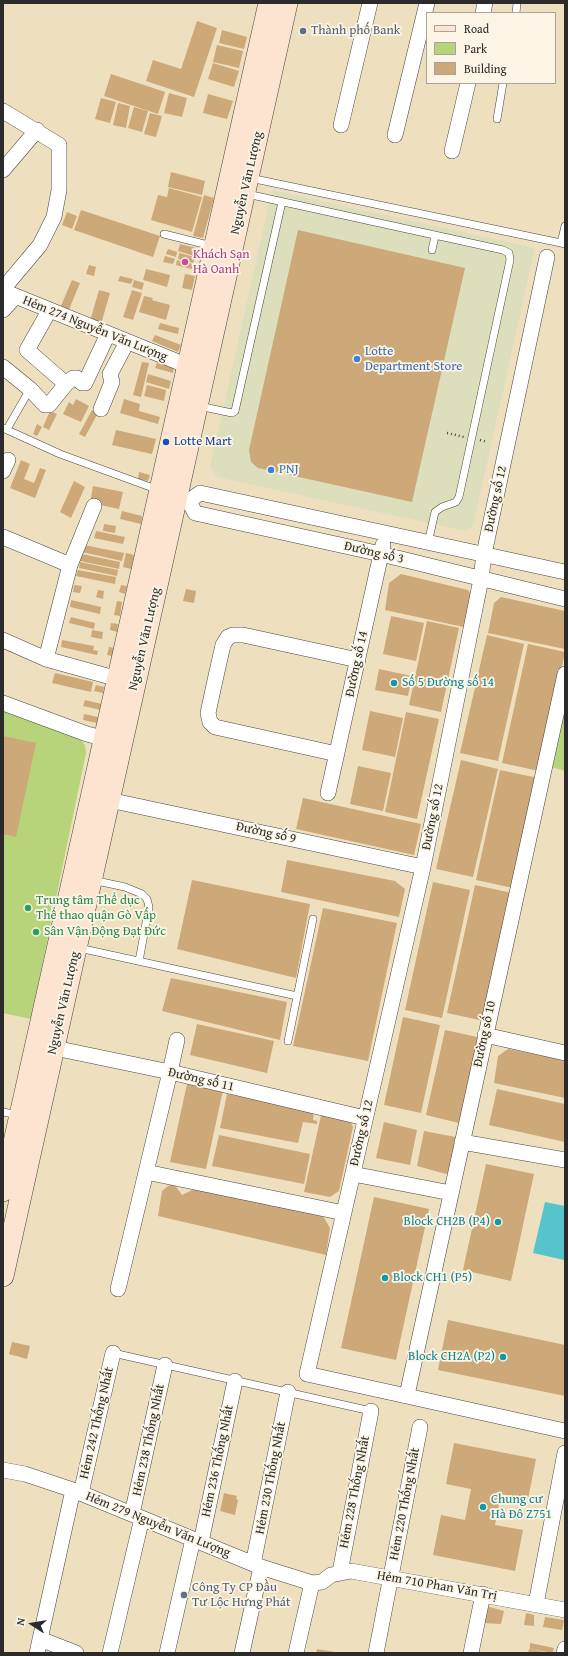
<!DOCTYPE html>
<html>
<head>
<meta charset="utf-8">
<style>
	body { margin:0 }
	#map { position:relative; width:568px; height:1656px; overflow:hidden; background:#eee0bf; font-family:"Gentium Book Plus",serif }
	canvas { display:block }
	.frame { position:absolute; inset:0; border:4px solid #2b2b2b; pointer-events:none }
	.legend { position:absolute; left:426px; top:12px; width:130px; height:72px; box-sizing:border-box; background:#fcf5e5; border:1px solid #a8a49b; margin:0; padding:5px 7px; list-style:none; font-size:12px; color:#2b2b2b }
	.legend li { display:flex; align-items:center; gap:8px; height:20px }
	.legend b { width:20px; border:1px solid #a8a49b }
	.north { position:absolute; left:12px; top:1604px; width:40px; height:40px; -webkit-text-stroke:3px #fcf5e5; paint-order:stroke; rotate:282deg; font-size:11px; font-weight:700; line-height:16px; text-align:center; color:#2b2b2b }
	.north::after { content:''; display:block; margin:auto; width:14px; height:18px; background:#2b2b2b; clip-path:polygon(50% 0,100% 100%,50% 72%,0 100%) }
</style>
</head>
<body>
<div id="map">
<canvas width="568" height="1656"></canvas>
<div class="frame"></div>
<ul class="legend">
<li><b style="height:5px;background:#fde4d0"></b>Road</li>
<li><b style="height:11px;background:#b7d47b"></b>Park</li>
<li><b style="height:11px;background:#cda879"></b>Building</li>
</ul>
<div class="north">N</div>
</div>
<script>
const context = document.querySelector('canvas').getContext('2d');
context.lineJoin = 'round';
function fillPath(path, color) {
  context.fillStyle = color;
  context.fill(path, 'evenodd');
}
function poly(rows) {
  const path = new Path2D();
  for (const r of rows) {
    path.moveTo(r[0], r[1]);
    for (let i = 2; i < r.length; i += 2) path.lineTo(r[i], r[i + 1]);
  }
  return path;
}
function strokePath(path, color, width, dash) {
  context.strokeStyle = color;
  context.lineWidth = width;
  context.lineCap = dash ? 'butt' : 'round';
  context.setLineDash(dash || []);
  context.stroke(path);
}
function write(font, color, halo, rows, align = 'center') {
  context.font = font + ' "Gentium Book Plus",serif';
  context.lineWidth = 3.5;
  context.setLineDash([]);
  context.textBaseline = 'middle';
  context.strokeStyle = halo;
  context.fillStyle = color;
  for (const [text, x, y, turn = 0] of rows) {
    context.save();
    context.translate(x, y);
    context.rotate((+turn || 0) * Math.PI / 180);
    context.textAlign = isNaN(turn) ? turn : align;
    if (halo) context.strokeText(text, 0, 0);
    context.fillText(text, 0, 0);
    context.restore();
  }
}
const built = poly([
	[272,190,535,248,473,526,465,531,217,477,210,467]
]);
const green = poly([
	[3,708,80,739,85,745,86,753,31,1019,3,1013],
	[565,710,565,771,551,767]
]);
const water = poly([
	[545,1202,565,1206,564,1260,533,1253]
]);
const building = poly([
	[197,21,217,28,194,97,146,81,153,60,181,69],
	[222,30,247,37,244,49,219,43],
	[217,45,243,51,239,68,213,62],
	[213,63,239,71,234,87,208,79],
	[111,74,165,92,158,114,104,96],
	[169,93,187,98,182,117,164,113],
	[208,94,233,101,227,119,203,113],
	[101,98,116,102,110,123,95,119],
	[118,103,130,106,126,128,113,125],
	[134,107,148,111,142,132,128,128],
	[150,113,162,116,156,137,144,134],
	[171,172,205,181,202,195,168,187],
	[169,188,202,197,192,232,151,220,158,195,167,197],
	[204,195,214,198,203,238,193,236],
	[81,210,160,236,153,257,74,230],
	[67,212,77,216,72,229,62,225],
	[298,230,465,268,412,502,258,468,251,462,249,450],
	[180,244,196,248,194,256,178,251],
	[168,249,177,252,176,257,166,254],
	[179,253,195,257,193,263,178,259],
	[165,256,175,259,173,264,163,262],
	[177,260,193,264,192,269,176,265],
	[89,265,96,267,94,276,86,274],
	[146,269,170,275,167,287,143,280],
	[185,274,195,276,192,290,182,288],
	[120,276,133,279,131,284,118,281],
	[72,280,80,283,68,312,60,308],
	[134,280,144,283,142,290,132,287],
	[99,290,110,293,101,324,90,321],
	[132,290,142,293,133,320,123,317],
	[144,296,153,298,152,300,170,305,166,320,139,312],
	[160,323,179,328,178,334,158,329],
	[155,335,181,345,178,352,152,341],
	[142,362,149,363,141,397,133,395],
	[157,362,174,367,173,373,155,368],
	[148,374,171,381,169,389,146,382],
	[147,385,166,390,164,401,144,396],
	[76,399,89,406,81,422,63,414,69,402,73,405],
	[124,399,140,404,139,411,160,417,158,424,120,413],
	[92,410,98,413,85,437,79,434],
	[50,411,57,414,49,430,43,427],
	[37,424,42,427,37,436,33,434],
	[116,430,156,439,152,454,112,445],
	[21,460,30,464,24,479,34,483,40,468,46,470,35,498,10,488],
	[139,472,150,475,148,481,138,479],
	[74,481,85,487,71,518,60,512],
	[93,486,123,492,119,509,90,503],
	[122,511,142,516,141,524,120,519],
	[104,524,116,526,115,533,103,531],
	[96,531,125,537,123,544,94,538],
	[84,545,124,553,122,561,82,552],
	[126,553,134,555,131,569,123,567],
	[82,554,120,562,119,569,80,561],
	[80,562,118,570,117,576,79,568],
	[78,570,116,577,115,584,76,576],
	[401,574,468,590,474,598,468,628,385,610,389,583],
	[74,585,82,586,80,593,73,592],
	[121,585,127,586,125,594,119,592],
	[186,589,196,591,194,603,183,601],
	[98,590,104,591,103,599,96,597],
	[501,597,565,611,565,649,488,633,494,603],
	[71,600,101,607,100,614,70,607],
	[117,601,122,602,120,616,114,615],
	[391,616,424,623,416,661,383,654],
	[71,617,95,623,94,629,69,623],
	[427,621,459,628,441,712,409,705],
	[111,623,118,624,117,632,110,630],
	[92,630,103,632,102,639,91,637],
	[487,635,524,644,498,761,460,753],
	[62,640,94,646,93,650,98,651,97,655,61,647],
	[528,644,565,652,539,771,502,763],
	[109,647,114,648,112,656,107,655],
	[379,669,412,676,408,696,375,690],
	[55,673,93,682,91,692,52,683],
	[96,685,104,687,103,693,94,691],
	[85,700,102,704,101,710,83,706],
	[370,711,403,718,395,757,362,750],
	[406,712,439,719,417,819,385,812],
	[84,714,98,717,97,723,83,720],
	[3,736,36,743,16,837,3,834],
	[461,760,498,769,473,877,436,869],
	[358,766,391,773,383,811,350,804],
	[500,770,538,778,513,888,476,880],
	[303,798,421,824,414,855,296,829],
	[287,860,395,881,405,889,399,917,281,892],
	[192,880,310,904,296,978,177,949],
	[433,882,470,890,442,1018,405,1010],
	[475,885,512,893,484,1021,447,1013],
	[323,908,397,923,368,1061,293,1046],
	[171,978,287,1002,280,1040,162,1011],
	[403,1017,440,1025,421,1113,384,1105],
	[197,1024,274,1041,267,1073,190,1055],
	[445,1030,482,1038,463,1124,426,1115],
	[508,1049,565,1060,565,1098,494,1083,498,1056],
	[187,1084,223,1090,206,1169,170,1162],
	[497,1089,565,1104,565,1142,489,1125],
	[227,1094,314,1111,313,1120,317,1121,317,1124,303,1122,298,1143,220,1128],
	[322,1111,350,1120,353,1127,339,1191,330,1197,304,1192],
	[384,1122,417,1130,410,1165,376,1158],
	[424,1131,461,1138,454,1167,446,1174,417,1166],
	[219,1135,310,1154,304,1184,212,1166],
	[486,1164,534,1174,511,1281,463,1270],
	[174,1184,182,1195,194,1189,323,1216,330,1228,326,1255,158,1216,162,1191,168,1186],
	[374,1197,429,1209,396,1360,341,1348],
	[448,1320,565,1345,565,1396,438,1370],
	[12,1342,30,1346,27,1359,9,1354],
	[454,1443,536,1459,528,1499,501,1494,495,1525,523,1530,515,1571,433,1555,441,1515,465,1520,471,1489,446,1484],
	[224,1493,237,1496,236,1499,238,1500,235,1515,220,1511],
	[486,1606,504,1611,501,1624,483,1623],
	[526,1613,534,1615,534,1626,524,1625],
	[545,1617,564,1620,562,1630,543,1627],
	[530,1643,554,1648,553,1653,530,1649],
	[317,1649,335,1652,335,1653,316,1653],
	[529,1649,544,1652,544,1653,528,1653]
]);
const path = poly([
	[447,433,464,437],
	[480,440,487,442]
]);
const lane = poly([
	[516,13,517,3],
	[497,119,503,83],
	[250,178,561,243],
	[247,194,503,250,509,253,510,260,459,497,456,502,442,507,435,512,428,543],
	[164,234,212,246],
	[565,244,561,243,565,226],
	[432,250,435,236],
	[199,406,232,413,235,411,282,202],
	[3,428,60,454,153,488,158,492],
	[7,429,30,389],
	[92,880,125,887,142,894,147,899,149,907,139,961],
	[79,948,297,996],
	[288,1041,313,919],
	[3,1112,18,1115],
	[113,1353,371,1411]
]);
const street = poly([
	[483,13,485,3],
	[3,111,59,145,59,190,54,217,40,245,3,289],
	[341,125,370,3],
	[395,135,427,3],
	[452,151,468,83],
	[3,170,37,130],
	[547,257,484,554,481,579,423,867,307,1374,565,1431],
	[3,291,188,366],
	[3,310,15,297],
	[49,311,27,350,66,384],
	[3,367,30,389,45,405,49,405,66,384,73,378,77,378,82,383,85,383,108,334],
	[101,409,112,382,110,374,127,342],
	[3,471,8,460],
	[189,501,195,513,381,554,565,599],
	[189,501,200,493,565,572],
	[3,537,70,565,46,659],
	[70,565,94,506],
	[3,640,46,659,118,679],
	[3,703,87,734,113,741],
	[337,754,215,727,210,722,208,713,214,685,223,645,228,637,233,635,243,635,358,660],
	[328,793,383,545],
	[109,800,423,867],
	[485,1035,565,1053],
	[45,1046,170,1072,365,1118],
	[462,1142,565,1160],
	[146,1172,344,1213],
	[353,1174,451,1193],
	[118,1289,170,1072,177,1040],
	[407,1395,565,674],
	[3,1470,25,1474,73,1490,261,1567,312,1583,322,1582,331,1575,351,1571,565,1610],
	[81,1493,113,1353],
	[132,1514,165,1365],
	[201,1542,235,1381],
	[253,1564,288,1392],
	[340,1572,371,1411],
	[536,1604,565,1453],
	[40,1639,76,1653],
	[37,1653,73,1490],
	[110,1653,142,1518],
	[167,1653,193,1539],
	[242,1653,261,1567],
	[296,1653,312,1583],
	[376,1653,420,1427],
	[471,1653,483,1594],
	[564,1653,565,1649]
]);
const secondary = poly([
	[3,1191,269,3],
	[3,1276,287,3]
]);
const markers = [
	[303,31,4,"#5c6f8a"],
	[185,262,4,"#d1479c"],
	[357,359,4,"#3f7fe0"],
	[166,442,4,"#1a4fb4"],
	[271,470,4,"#3f7fe0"],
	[394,683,4,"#0f9aa8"],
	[28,908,4,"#2e9e5b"],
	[36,932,4,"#2e9e5b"],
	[498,1222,4,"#0f9aa8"],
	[385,1278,4,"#0f9aa8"],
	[503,1357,4,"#0f9aa8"],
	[483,1507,4,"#0f9aa8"],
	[184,1595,4,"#5c6f8a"]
];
const serviceNames = [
	["Thành phố Bank",311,31],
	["Công Ty CP Đầu",192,1588],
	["Tư Lộc Hưng Phát",192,1603]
];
const streetNames = [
	["Nguyễn Văn Lượng",247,183,-77],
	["Hẻm 274 Nguyễn Văn Lượng",95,329,22],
	["Đường số 12",496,499,-78],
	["Đường số 3",374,553,13],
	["Nguyễn Văn Lượng",145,639,-77],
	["Đường số 14",357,664,-78],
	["Đường số 12",433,817,-79],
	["Đường số 9",266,833,12],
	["Nguyễn Văn Lượng",64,1003,-77],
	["Đường số 10",485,1034,-78],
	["Đường số 11",201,1080,13],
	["Đường số 12",362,1133,-77],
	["Hẻm 242 Thống Nhất",97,1423,-77],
	["Hẻm 238 Thống Nhất",149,1440,-78],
	["Hẻm 236 Thống Nhất",218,1461,-78],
	["Hẻm 230 Thống Nhất",271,1478,-79],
	["Hẻm 228 Thống Nhất",355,1492,-79],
	["Hẻm 220 Thống Nhất",405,1504,-79],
	["Hẻm 279 Nguyễn Văn Lượng",158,1525,22],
	["Hẻm 710 Phan Văn Trị",437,1586,10]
];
const hotelNames = [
	["Khách Sạn",193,255],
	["Hà Oanh",193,270]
];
const shopNames = [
	["Lotte",365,352],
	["Department Store",365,367],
	["PNJ",279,470]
];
const transitNames = [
	["Lotte Mart",174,442]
];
const cultureNames = [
	["Số 5 Đường số 14",402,683],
	["Block CH2B (P4)",490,1222,"right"],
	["Block CH1 (P5)",393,1278],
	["Block CH2A (P2)",495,1357,"right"],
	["Chung cư",491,1500],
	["Hà Đô Z751",491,1515]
];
const leisureNames = [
	["Trung tâm Thể dục",36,901],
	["Thể thao quận Gò Vấp",36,916],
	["Sân Vận Động Đạt Đức",44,932]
];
fillPath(built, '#dddebc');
fillPath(green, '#b7d47b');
fillPath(water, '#57c4cc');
fillPath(building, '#cda879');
strokePath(lane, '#484641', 8);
strokePath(street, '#484641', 16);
strokePath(secondary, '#484641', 22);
strokePath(path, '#484641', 2.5, [1, 3]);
strokePath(lane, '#fff', 7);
strokePath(street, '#fff', 15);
strokePath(secondary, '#fde4d0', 21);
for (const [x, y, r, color] of markers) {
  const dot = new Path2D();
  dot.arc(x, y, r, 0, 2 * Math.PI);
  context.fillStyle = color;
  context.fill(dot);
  strokePath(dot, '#fcf5e5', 1.5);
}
write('13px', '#4e5e75', '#fcf5e5', serviceNames, 'left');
write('13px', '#2b2b2b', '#fcf5e5', streetNames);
write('13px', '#b23c85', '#fcf5e5', hotelNames, 'left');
write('13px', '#366cbe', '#fcf5e5', shopNames, 'left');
write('13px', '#164399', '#fcf5e5', transitNames, 'left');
write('13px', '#0d838f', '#fcf5e5', cultureNames, 'left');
write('13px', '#27864d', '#fcf5e5', leisureNames, 'left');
</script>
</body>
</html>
